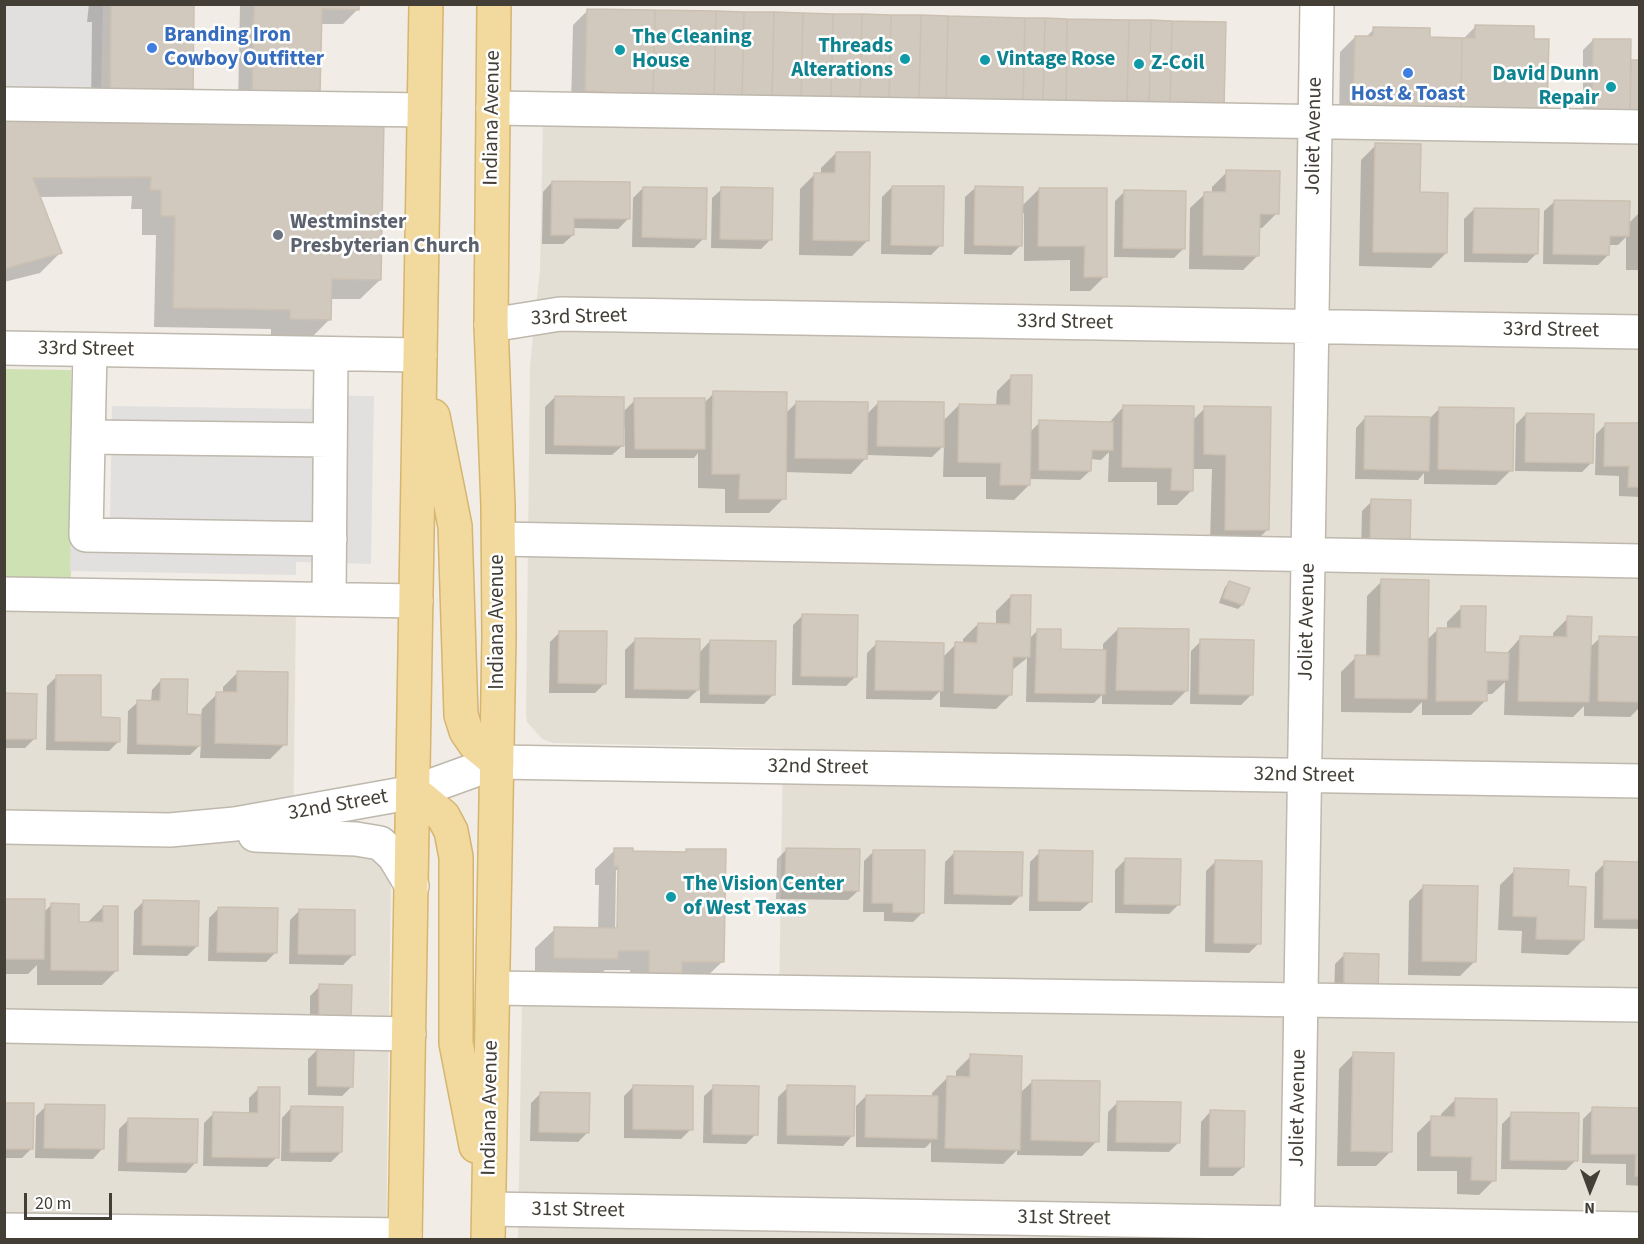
<!DOCTYPE html>
<html>
<head>
<meta charset="utf-8">
<style>
	body { margin:0 }
	#map { position:relative; width:1644px; height:1244px; overflow:hidden; background:#f1ede6; font-family:"Source Sans 3",sans-serif }
	canvas { display:block }
	.frame { position:absolute; inset:0; border:6px solid #433e36; pointer-events:none }
	.north { position:absolute; left:1560px; top:1160px; width:60px; height:60px; -webkit-text-stroke:4px #fff; paint-order:stroke; rotate:181deg; font-size:16px; font-weight:700; line-height:24px; text-align:center; color:#433e36 }
	.north::after { content:''; display:block; margin:auto; width:21px; height:27px; background:#433e36; clip-path:polygon(50% 0,100% 100%,50% 72%,0 100%) }
	.scale { position:absolute; left:24px; top:1193px; width:88px; height:27px; box-sizing:border-box; border:3px solid #433e36; border-top:0; padding-left:8px; font-size:18px; line-height:21px; white-space:nowrap; color:#433e36; -webkit-text-stroke:4px #fff; paint-order:stroke }
</style>
</head>
<body>
<div id="map">
<canvas width="1644" height="1244"></canvas>
<div class="frame"></div>
<div class="north">N</div>
<div class="scale">20 m</div>
</div>
<script>
const context = document.querySelector('canvas').getContext('2d');
context.lineJoin = 'round';
function fillPath(path, color) {
  context.fillStyle = color;
  context.fill(path, 'evenodd');
}
function poly(rows) {
  const path = new Path2D();
  for (const r of rows) {
    path.moveTo(r[0], r[1]);
    for (let i = 2; i < r.length; i += 2) path.lineTo(r[i], r[i + 1]);
  }
  return path;
}
function strokePath(path, color, width, dash) {
  context.strokeStyle = color;
  context.lineWidth = width;
  context.lineCap = dash ? 'butt' : 'round';
  context.setLineDash(dash || []);
  context.stroke(path);
}
function write(font, color, halo, rows, align = 'center') {
  context.font = font + ' "Source Sans 3",sans-serif';
  context.lineWidth = 5;
  context.setLineDash([]);
  context.textBaseline = 'middle';
  context.strokeStyle = halo;
  context.fillStyle = color;
  for (const [text, x, y, turn = 0] of rows) {
    context.save();
    context.translate(x, y);
    context.rotate((+turn || 0) * Math.PI / 180);
    context.textAlign = isNaN(turn) ? turn : align;
    if (halo) context.strokeText(text, 0, 0);
    context.fillText(text, 0, 0);
    context.restore();
  }
}
const residential = poly([
	[543,121,1639,140,1639,1239,518,1240,522,998,779,1002,783,748,553,743,542,739,527,722,526,715,530,366,540,269],
	[5,605,296,610,293,846,362,848,391,876,386,1239,5,1240]
]);
const green = poly([
	[5,369,71,370,71,586,5,585]
]);
const parking = poly([
	[5,5,103,5,101,94,5,92],
	[312,395,374,396,371,564,296,562,296,575,70,571,71,519,110,520,112,406,311,409]
]);
const shadow = poly([
	[89,4,193,4,91,111,92,22,87,22],
	[240,4,358,4,358,9,343,24,320,24,238,106],
	[588,10,1115,116,571,105,573,25],
	[1475,27,1532,28,1339,124,1340,52,1355,37,1365,38,1374,29,1428,39,1463,39],
	[1593,40,1629,64,1631,61,1640,129,1583,123,1583,50],
	[4,115,382,121,380,280,360,299,330,299,330,319,310,339,271,338,271,329,154,327,156,235,142,235,142,209,131,209,132,196,39,197,60,253,40,273,4,282],
	[1376,145,1418,194,1446,253,1431,268,1359,266,1361,160],
	[836,153,867,241,852,256,799,255,800,189,815,174,821,174,821,168],
	[1227,172,1277,213,1262,228,1258,228,1258,255,1243,270,1189,269,1190,208,1205,194,1212,194,1212,187],
	[552,182,628,219,618,229,573,228,573,235,563,244,542,244,543,192],
	[892,187,941,245,931,255,881,254,882,197],
	[643,188,704,238,694,248,632,247,633,198],
	[975,188,1021,207,1039,189,1105,189,1105,276,1090,291,1070,291,1070,260,1024,261,1024,213,1021,213,1021,245,1011,255,964,254,965,197],
	[722,189,771,239,761,249,711,248,712,198],
	[1125,191,1184,248,1174,258,1114,257,1115,201],
	[1554,202,1628,224,1640,212,1640,270,1626,270,1626,237,1618,245,1608,245,1608,255,1598,265,1543,264,1544,211],
	[1474,209,1537,253,1527,263,1464,262,1464,219],
	[1011,377,1030,432,1040,422,1109,423,1124,406,1193,420,1205,408,1267,530,1252,545,1210,544,1212,469,1192,469,1192,490,1177,505,1157,505,1157,482,1108,482,1109,452,1101,460,1090,459,1090,471,1080,480,1029,479,1029,485,1014,500,986,499,986,477,943,477,944,445,932,457,866,455,865,459,851,474,784,472,784,498,769,513,725,513,725,489,698,488,698,453,694,458,625,458,625,428,622,428,622,446,612,455,545,454,545,407,555,397,623,412,635,400,704,403,714,393,785,414,797,402,866,415,878,403,942,422,959,405,996,406,997,391],
	[1440,408,1511,470,1496,485,1424,484,1424,473,1418,480,1355,479,1356,428,1365,418,1429,419],
	[1526,414,1592,462,1582,472,1515,471,1516,424],
	[1606,424,1640,425,1640,497,1619,496,1619,476,1595,475,1596,434],
	[1372,501,1410,501,1361,552,1362,511],
	[1382,581,1427,640,1438,629,1447,629,1447,622,1462,607,1484,654,1506,654,1521,637,1553,638,1553,633,1568,618,1589,648,1600,638,1640,639,1640,707,1630,717,1584,716,1584,706,1573,717,1504,715,1505,682,1492,694,1486,694,1486,700,1471,715,1422,715,1422,702,1411,713,1341,712,1341,672,1356,657,1366,657,1367,596],
	[1230,582,1242,605,1238,609,1219,603,1225,587],
	[1011,596,1029,639,1037,631,1059,651,1103,651,1103,644,1118,629,1187,690,1172,705,1102,704,1102,695,1094,703,1026,702,1027,658,1011,671,1011,694,996,709,940,707,940,691,931,700,866,699,867,653,877,643,942,658,956,644,963,644,963,639,978,624,996,625,996,611],
	[803,615,856,676,846,686,792,685,793,625],
	[560,632,605,683,595,693,549,693,550,642],
	[635,640,699,653,710,641,774,694,764,704,700,703,700,688,688,699,625,698,625,650],
	[1201,641,1251,695,1241,705,1190,704,1191,651],
	[238,672,285,744,270,759,200,758,201,744,190,755,127,754,128,711,138,702,151,702,152,690,161,680,185,716,201,716,202,709,217,694,223,694,223,687],
	[57,676,119,741,109,751,46,750,47,686],
	[4,695,34,739,25,748,4,748],
	[615,850,631,853,683,854,687,850,722,962,702,981,630,995,630,970,605,970,596,978,535,977,535,948,555,929,598,930,599,885,595,885,595,869],
	[616,870,619,870,618,936,615,936],
	[786,850,858,891,848,900,776,899,777,859],
	[874,851,923,912,913,922,884,921,884,912,863,912,864,861],
	[955,852,1021,895,1011,905,944,904,945,862],
	[1040,852,1090,902,1080,911,1029,911,1030,862],
	[1125,860,1179,904,1169,914,1115,913,1115,870],
	[1216,861,1259,943,1249,953,1205,952,1206,871],
	[1605,863,1640,863,1640,929,1594,928,1595,873],
	[1515,870,1566,887,1583,940,1568,955,1521,953,1522,931,1498,930,1500,885],
	[1424,886,1475,961,1460,976,1408,975,1409,901],
	[4,901,43,913,51,905,77,923,88,922,103,907,117,970,102,985,37,985,37,965,28,974,4,974],
	[144,901,197,946,187,956,133,955,134,911],
	[219,908,276,952,266,962,208,961,209,918],
	[299,911,353,955,343,965,289,964,290,920],
	[1345,954,1377,955,1334,998,1335,964],
	[320,986,350,986,310,1027,310,996],
	[318,1049,352,1086,342,1096,308,1095,308,1059],
	[1354,1054,1391,1151,1376,1166,1337,1166,1339,1069],
	[971,1056,1019,1094,1033,1081,1097,1141,1082,1156,1017,1155,1017,1150,1003,1164,931,1162,931,1142,925,1148,856,1147,856,1106,866,1096,932,1097,932,1093,947,1078,956,1078,956,1071],
	[634,1086,691,1129,681,1139,624,1138,624,1096],
	[714,1087,756,1134,746,1144,703,1143,704,1096],
	[788,1087,852,1136,843,1146,777,1144,778,1097],
	[259,1088,277,1157,267,1167,203,1166,204,1123,214,1113,249,1114,249,1098],
	[541,1093,588,1132,578,1142,530,1141,531,1103],
	[1456,1099,1494,1180,1479,1195,1457,1194,1457,1171,1417,1171,1417,1133,1432,1118,1441,1118,1441,1114],
	[1118,1102,1179,1142,1169,1152,1107,1151,1108,1112],
	[4,1104,32,1148,22,1158,4,1158],
	[46,1106,102,1149,93,1159,35,1158,36,1116],
	[291,1108,341,1152,331,1162,281,1161,282,1118],
	[1593,1109,1640,1110,1640,1186,1626,1185,1626,1164,1582,1163,1583,1119],
	[1210,1112,1243,1167,1233,1176,1200,1176,1201,1122],
	[1512,1114,1576,1160,1566,1170,1501,1169,1502,1124],
	[129,1119,195,1163,186,1173,118,1171,119,1129]
]);
const building = poly([
	[111,4,194,4,193,93,110,92,111,4],
	[254,4,359,4,359,10,322,9,320,93,252,92,254,4],
	[587,9,655,10,653,97,605,96,605,92,585,91,587,9],
	[655,10,716,11,714,98,653,97,655,10],
	[716,11,744,12,742,99,714,98,716,11],
	[744,12,774,12,772,99,742,99,744,12],
	[774,12,803,13,801,100,772,99,774,12],
	[803,13,833,14,831,100,801,100,803,13],
	[833,14,862,14,860,101,831,100,833,14],
	[862,14,891,15,889,102,860,101,862,14],
	[891,15,921,15,919,102,889,102,891,15],
	[921,15,948,16,946,103,919,102,921,15],
	[948,16,1025,18,1023,104,946,103,948,16],
	[1025,18,1045,18,1043,105,1023,104,1025,18],
	[1045,18,1067,19,1066,105,1043,105,1045,18],
	[1067,19,1129,20,1127,107,1066,105,1067,19],
	[1129,20,1151,20,1149,107,1127,107,1129,20],
	[1151,20,1172,21,1170,108,1149,107,1151,20],
	[1172,21,1226,22,1224,109,1170,108,1172,21],
	[1475,25,1534,26,1534,39,1549,39,1547,113,1461,111,1462,38,1475,38,1475,25],
	[1373,27,1430,28,1430,37,1462,38,1461,111,1353,109,1355,36,1373,36,1373,27],
	[1593,39,1631,39,1630,115,1592,114,1593,39],
	[1631,60,1640,60,1640,115,1630,115,1631,60],
	[4,113,384,120,381,280,332,279,331,320,290,319,290,310,173,308,175,216,161,216,161,190,150,190,151,177,33,178,62,253,4,269,4,113],
	[1375,143,1421,144,1420,192,1448,193,1447,253,1373,252,1375,143],
	[836,152,870,152,869,241,813,240,814,173,835,173,836,152],
	[1226,170,1280,171,1279,214,1260,214,1259,256,1203,255,1204,192,1226,192,1226,170],
	[552,181,630,182,630,219,574,218,574,235,551,235,552,181],
	[892,186,944,186,943,246,891,245,892,186],
	[975,186,1023,187,1022,246,974,245,975,186],
	[643,187,707,188,706,239,642,237,643,187],
	[721,187,773,188,772,240,720,239,721,187],
	[1039,188,1107,188,1107,277,1084,277,1085,246,1038,246,1039,188],
	[1124,190,1186,191,1185,249,1123,248,1124,190],
	[1554,200,1630,201,1629,236,1610,236,1609,255,1553,254,1554,200],
	[1474,208,1539,209,1538,254,1473,253,1474,208],
	[1011,375,1032,375,1030,485,1000,485,1001,463,958,462,959,404,1010,405,1011,375],
	[713,391,787,392,786,499,739,499,740,474,712,474,713,391],
	[555,396,624,397,624,446,554,445,555,396],
	[634,398,705,398,705,449,635,449,634,398],
	[796,401,868,402,867,459,795,458,796,401],
	[878,401,944,402,944,447,877,446,878,401],
	[1123,405,1194,406,1193,491,1171,490,1172,468,1122,467,1123,405],
	[1204,406,1271,407,1269,530,1225,530,1226,455,1204,454,1204,406],
	[1439,407,1514,408,1513,471,1438,469,1439,407],
	[1526,413,1594,414,1593,463,1525,462,1526,413],
	[1365,416,1430,417,1429,471,1364,469,1365,416],
	[1039,420,1113,422,1113,450,1092,450,1091,471,1039,470,1039,420],
	[1605,423,1640,423,1640,487,1628,487,1629,466,1604,466,1605,423],
	[1371,499,1411,500,1410,544,1370,543,1371,499],
	[1381,579,1429,580,1427,699,1355,698,1355,655,1380,656,1381,579],
	[1229,581,1250,588,1243,605,1223,598,1229,581],
	[1011,595,1031,595,1030,657,1013,657,1012,695,954,693,955,642,977,643,978,623,1010,624,1011,595],
	[1461,606,1486,606,1485,652,1509,653,1508,680,1487,680,1487,701,1436,701,1437,628,1461,628,1461,606],
	[802,614,858,615,857,677,801,676,802,614],
	[1567,616,1592,617,1589,702,1518,701,1520,636,1567,637,1567,616],
	[1118,628,1189,629,1188,691,1116,690,1118,628],
	[1037,629,1061,629,1061,649,1106,650,1105,694,1035,693,1037,629],
	[559,631,607,631,606,684,558,683,559,631],
	[1599,636,1640,637,1640,702,1598,701,1599,636],
	[635,638,700,639,699,690,634,689,635,638],
	[1200,639,1254,640,1253,695,1199,694,1200,639],
	[710,640,776,641,775,695,709,694,710,640],
	[876,641,944,643,943,691,875,690,876,641],
	[237,671,288,672,287,745,215,743,216,692,237,692,237,671],
	[56,675,101,675,101,717,120,718,120,742,55,741,56,675],
	[161,679,188,679,187,714,201,715,201,746,137,744,137,700,160,701,161,679],
	[4,693,37,694,36,739,4,739,4,693],
	[614,848,633,848,633,851,686,852,686,849,726,849,724,962,682,962,682,976,649,976,649,951,618,951,618,959,554,958,554,927,617,928,618,866,614,866,614,848],
	[786,848,860,849,859,891,785,890,786,848],
	[873,850,925,850,924,913,893,912,893,903,872,903,873,850],
	[1039,850,1093,851,1092,902,1038,901,1039,850],
	[954,851,1023,852,1022,896,954,894,954,851],
	[1125,858,1181,859,1180,905,1124,904,1125,858],
	[1215,860,1262,861,1261,944,1214,943,1215,860],
	[1604,861,1640,862,1640,919,1603,919,1604,861],
	[1514,868,1569,870,1568,886,1586,887,1584,940,1536,939,1537,917,1513,916,1514,868],
	[1423,885,1478,886,1476,962,1422,961,1423,885],
	[4,899,45,899,44,959,4,959,4,899],
	[143,900,199,901,198,946,142,945,143,900],
	[51,903,79,904,79,922,103,922,103,906,118,906,118,971,51,970,51,903],
	[218,907,278,908,277,953,217,952,218,907],
	[299,909,355,910,355,955,298,954,299,909],
	[1344,953,1379,954,1378,990,1344,989,1344,953],
	[319,984,352,985,351,1018,319,1017,319,984],
	[317,1048,354,1048,353,1087,317,1086,317,1048],
	[1353,1052,1394,1053,1392,1152,1351,1151,1353,1052],
	[970,1054,1022,1056,1020,1150,945,1148,947,1076,970,1077,970,1054],
	[1032,1080,1100,1081,1099,1142,1031,1140,1032,1080],
	[633,1085,693,1086,693,1130,633,1129,633,1085],
	[713,1085,759,1086,758,1135,712,1134,713,1085],
	[787,1085,855,1086,854,1136,787,1135,787,1085],
	[258,1087,280,1087,279,1158,212,1157,213,1112,258,1113,258,1087],
	[540,1092,590,1093,589,1133,539,1132,540,1092],
	[866,1095,938,1096,937,1139,865,1137,866,1095],
	[1455,1098,1497,1099,1496,1181,1471,1180,1472,1157,1431,1156,1431,1116,1455,1117,1455,1098],
	[1117,1101,1181,1102,1180,1143,1116,1142,1117,1101],
	[4,1103,34,1103,33,1149,4,1149,4,1103],
	[45,1104,105,1105,104,1149,44,1148,45,1104],
	[291,1106,343,1107,342,1152,290,1152,291,1106],
	[1592,1107,1640,1108,1640,1176,1635,1176,1636,1154,1591,1154,1592,1107],
	[1210,1110,1245,1111,1244,1167,1209,1167,1210,1110],
	[1511,1112,1579,1113,1578,1161,1510,1160,1511,1112],
	[128,1118,198,1119,197,1163,127,1162,128,1118]
]);
const minor = poly([
	[4,104,424,110],
	[493,108,1640,127],
	[491,325,560,314,1640,332],
	[4,348,420,355],
	[90,350,86,535,330,539],
	[88,437,330,440],
	[499,539,1640,561],
	[4,594,416,601],
	[329,599,331,354],
	[4,827,170,830,235,824,414,792,497,762,1640,781],
	[255,835,356,839,380,843,394,856,412,886],
	[493,988,1640,1005],
	[4,1026,409,1034],
	[489,1209,1640,1229],
	[4,1230,405,1235],
	[1297,1240,1317,4]
]);
const major = poly([
	[433,416,455,526,461,715,466,731,475,744,497,762],
	[414,792,443,816,451,831,456,857,456,1043,476,1146],
	[405,1240,426,4],
	[488,1240,499,637,498,506,491,325,494,4]
]);
const markers = [
	[152,48,6,"#3f7fe0"],
	[620,50,6,"#0f9aa8"],
	[905,59,6,"#0f9aa8"],
	[985,60,6,"#0f9aa8"],
	[1139,64,6,"#0f9aa8"],
	[1408,73,6,"#3f7fe0"],
	[1611,87,6,"#0f9aa8"],
	[278,235,6,"#6b7280"],
	[671,897,6,"#0f9aa8"]
];
const shopNames = [
	["Branding Iron",164,36],
	["Cowboy Outfitter",164,60],
	["Host & Toast",1408,95,"center"]
];
const cultureNames = [
	["The Cleaning",632,38],
	["House",632,62],
	["Threads",893,47,"right"],
	["Alterations",893,71,"right"],
	["Vintage Rose",997,60],
	["Z-Coil",1151,64],
	["David Dunn",1599,75,"right"],
	["Repair",1599,99,"right"],
	["The Vision Center",683,885],
	["of West Texas",683,909]
];
const streetNames = [
	["Indiana Avenue",493,118,-89],
	["Joliet Avenue",1315,136,-89],
	["33rd Street",579,318,-2],
	["33rd Street",1065,323,1],
	["33rd Street",1551,331,1],
	["33rd Street",86,350,1],
	["Indiana Avenue",498,622,-90],
	["Joliet Avenue",1308,622,-89],
	["32nd Street",818,768,1],
	["32nd Street",1304,776,1],
	["32nd Street",338,806,-10],
	["Indiana Avenue",491,1108,-89],
	["Joliet Avenue",1299,1108,-89],
	["31st Street",578,1211,1],
	["31st Street",1064,1219,1]
];
const worshipNames = [
	["Westminster",290,223],
	["Presbyterian Church",290,247]
];
fillPath(residential, '#e4dfd5');
fillPath(green, '#cde1b3');
fillPath(parking, '#e2e0de');
fillPath(shadow, '#0003');
fillPath(building, '#d1c9bd');
strokePath(building, '#cbc0b1', 1.5);
strokePath(minor, '#beb8ad', 36);
strokePath(major, '#d5b570', 36);
strokePath(minor, '#fff', 33);
strokePath(major, '#f2d99d', 33);
for (const [x, y, r, color] of markers) {
  const dot = new Path2D();
  dot.arc(x, y, r, 0, 2 * Math.PI);
  context.fillStyle = color;
  context.fill(dot);
  strokePath(dot, '#fff', 2);
}
write('bold 21px', '#366cbe', '#fff', shopNames, 'left');
write('bold 21px', '#0d838f', '#fff', cultureNames, 'left');
write('21px', '#433e36', '#fff', streetNames);
write('bold 21px', '#5b616d', '#fff', worshipNames, 'left');
</script>
</body>
</html>
